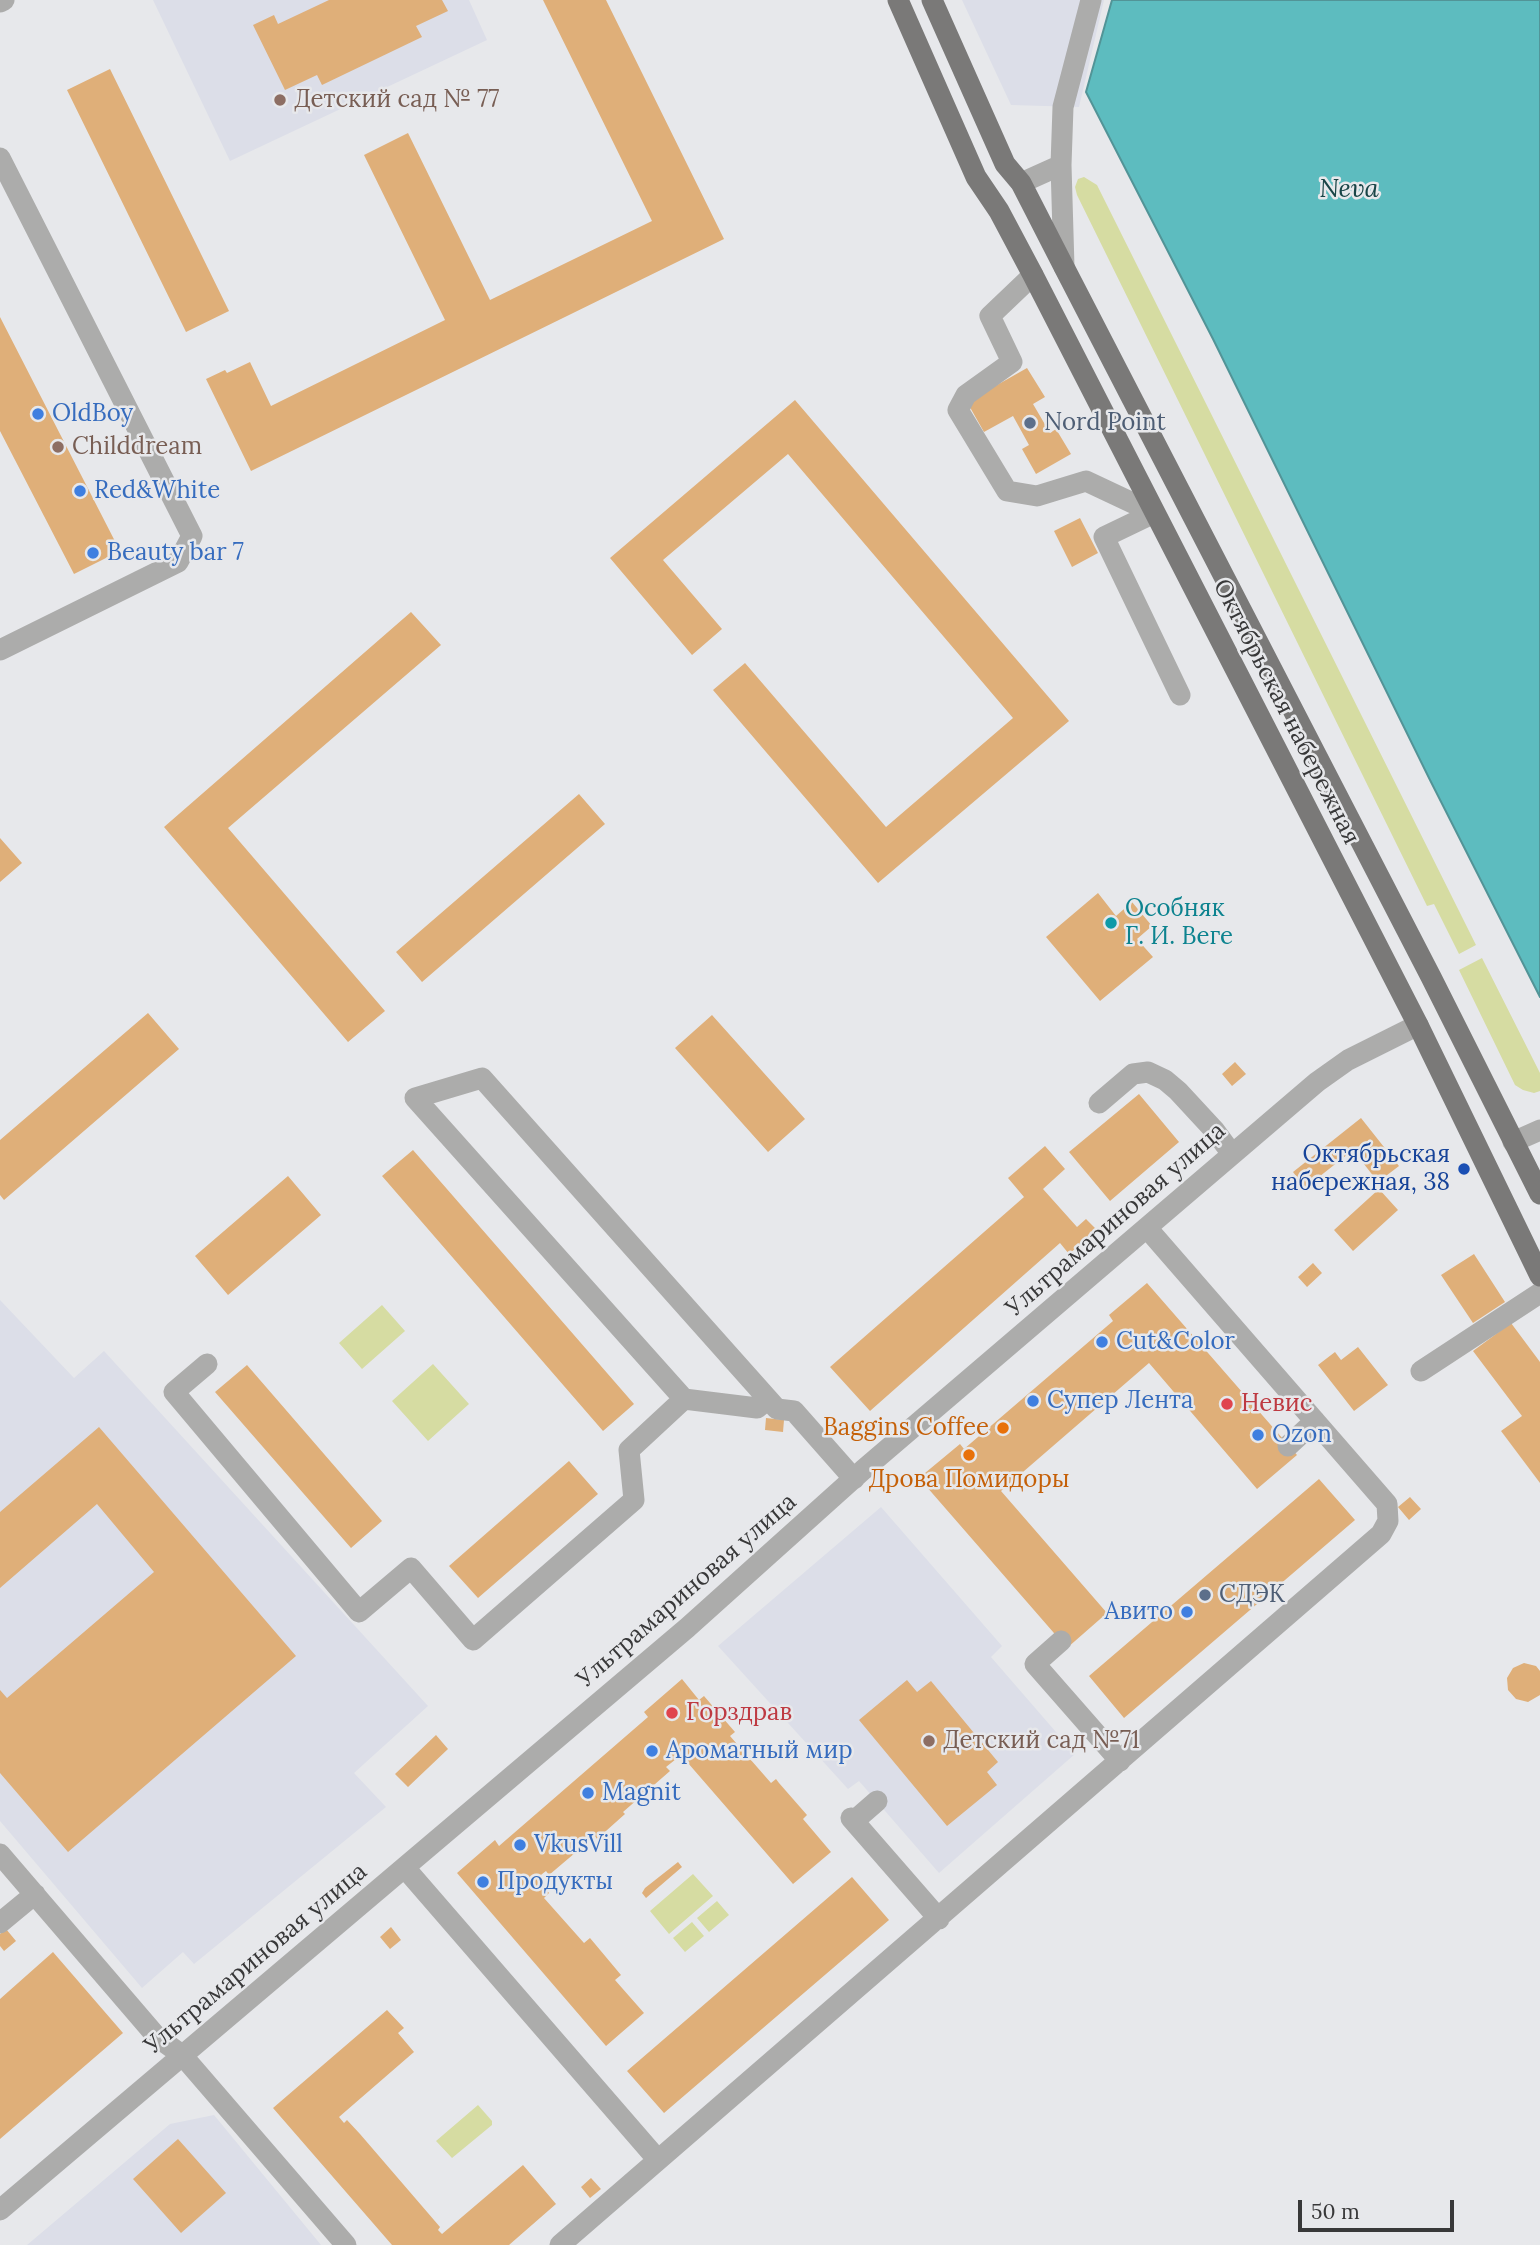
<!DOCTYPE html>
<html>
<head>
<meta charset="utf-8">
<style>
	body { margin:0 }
	#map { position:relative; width:1540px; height:2245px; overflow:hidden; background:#e7e8eb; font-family:Lora,serif }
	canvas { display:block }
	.scale { position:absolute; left:1298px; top:2200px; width:156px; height:32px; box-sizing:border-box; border:4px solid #383839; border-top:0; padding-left:9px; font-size:21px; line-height:24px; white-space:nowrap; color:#383839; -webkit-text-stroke:5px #e7e8eb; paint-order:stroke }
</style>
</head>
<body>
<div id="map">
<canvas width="1540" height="2245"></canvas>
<div class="scale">50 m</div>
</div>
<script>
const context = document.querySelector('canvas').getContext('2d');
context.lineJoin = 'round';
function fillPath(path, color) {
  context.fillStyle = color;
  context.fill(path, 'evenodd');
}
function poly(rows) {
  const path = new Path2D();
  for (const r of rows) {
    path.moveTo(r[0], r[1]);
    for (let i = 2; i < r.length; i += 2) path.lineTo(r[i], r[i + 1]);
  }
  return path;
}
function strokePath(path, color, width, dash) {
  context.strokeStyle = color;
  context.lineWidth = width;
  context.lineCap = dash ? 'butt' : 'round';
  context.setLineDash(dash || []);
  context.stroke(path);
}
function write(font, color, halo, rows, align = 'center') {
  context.font = font + ' Lora,serif';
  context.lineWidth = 5;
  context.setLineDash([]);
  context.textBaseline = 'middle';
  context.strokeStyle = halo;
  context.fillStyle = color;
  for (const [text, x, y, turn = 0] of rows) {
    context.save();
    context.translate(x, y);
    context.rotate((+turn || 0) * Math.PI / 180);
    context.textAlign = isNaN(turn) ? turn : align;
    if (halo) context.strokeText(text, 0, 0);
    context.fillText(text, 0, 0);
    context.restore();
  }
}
const built = poly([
	[153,0,469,0,487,40,230,161],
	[962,0,1104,0,1079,107,1011,105],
	[0,1300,74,1378,104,1351,428,1706,354,1773,386,1807,194,1964,183,1952,142,1988,0,1821],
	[881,1507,1002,1646,991,1657,1075,1754,939,1873,859,1781,848,1789,718,1646],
	[214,2115,321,2245,27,2245,170,2124]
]);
const green = poly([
	[1084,177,1097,185,1476,945,1459,954,1434,904,1427,906,1077,195,1075,187,1078,179],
	[1482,958,1540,1073,1540,1091,1534,1093,1523,1090,1515,1085,1459,970],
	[382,1305,405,1331,362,1369,339,1343],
	[433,1364,469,1404,428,1441,392,1401],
	[693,1874,713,1896,669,1934,650,1911],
	[717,1901,729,1915,709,1932,697,1918],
	[692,1922,704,1936,685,1952,673,1938],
	[478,2105,492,2121,492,2125,452,2158,436,2141]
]);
const water = poly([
	[1112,0,1540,0,1540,997,1430,780,1213,339,1086,92,1112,0]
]);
const building = poly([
	[329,0,442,0,448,11,416,26,422,37,322,85,317,75,285,90,253,25,274,15,278,24],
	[543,0,606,0,724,239,251,471,206,379,225,370,227,373,250,362,271,406,445,320,364,155,408,133,490,300,652,221],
	[110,69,229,311,186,332,67,90],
	[0,317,120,551,74,574,0,431],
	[1027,368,1045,397,1033,404,1050,433,1056,429,1071,454,1036,474,1022,449,1029,445,1013,416,984,432,967,402],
	[795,400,1069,721,878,883,713,690,745,663,886,827,1013,718,788,454,663,560,722,629,692,655,610,558],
	[1080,518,1098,553,1072,567,1054,531],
	[411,612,441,645,228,828,385,1011,348,1042,164,827],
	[579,794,605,824,422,982,396,952],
	[0,838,22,863,0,882],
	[1098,893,1116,916,1132,902,1152,926,1137,939,1153,957,1100,1001,1046,937],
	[148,1013,179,1049,4,1200,0,1195,0,1140],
	[712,1015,805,1119,768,1152,675,1048],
	[1235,1062,1246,1074,1232,1086,1222,1074],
	[1139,1094,1179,1142,1110,1201,1069,1152],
	[1361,1118,1399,1166,1378,1182,1353,1150,1305,1188,1293,1172],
	[1045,1146,1065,1169,1043,1189,1077,1227,1086,1219,1097,1230,1069,1254,1060,1243,870,1411,830,1367,1024,1197,1008,1178],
	[413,1150,634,1404,603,1431,382,1176],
	[288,1176,321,1215,228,1295,195,1256],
	[1379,1189,1398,1210,1353,1251,1334,1230],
	[1474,1254,1505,1302,1473,1323,1441,1275],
	[1313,1263,1322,1273,1307,1287,1298,1277],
	[1147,1283,1297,1455,1257,1489,1149,1363,1001,1491,1107,1613,1067,1648,919,1478,960,1444,964,1449,1113,1321,1109,1315],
	[1511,1323,1540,1362,1540,1483,1501,1431,1522,1416,1473,1351],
	[1358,1347,1388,1385,1354,1411,1318,1365,1335,1352,1341,1360],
	[247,1365,382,1521,351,1548,215,1392],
	[766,1418,784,1420,783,1432,765,1430],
	[99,1427,296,1656,68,1852,0,1773,0,1690,7,1698,154,1572,97,1504,0,1588,0,1512],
	[569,1461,598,1494,478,1598,449,1566],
	[1319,1479,1355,1520,1124,1718,1089,1676],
	[1410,1497,1421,1509,1409,1520,1398,1507],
	[1524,1663,1536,1666,1540,1671,1540,1695,1528,1702,1516,1699,1508,1690,1507,1678,1513,1668],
	[682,1679,699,1700,704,1696,722,1717,735,1732,730,1736,771,1783,776,1779,779,1783,807,1815,803,1819,831,1852,793,1884,681,1755,666,1767,670,1771,623,1812,625,1814,597,1839,595,1836,549,1875,546,1871,537,1878,549,1893,544,1898,584,1943,590,1938,621,1975,615,1980,644,2013,606,2046,457,1873,495,1840,499,1846,648,1717,644,1712],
	[907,1680,917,1692,931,1681,998,1762,987,1772,997,1785,947,1826,859,1720],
	[436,1735,448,1749,408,1787,395,1774],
	[678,1862,682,1867,646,1898,642,1893,645,1888],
	[852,1877,889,1920,664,2113,627,2071],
	[391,1927,401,1940,390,1949,380,1937],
	[6,1929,16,1941,4,1951,0,1946,0,1934],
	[53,1952,123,2033,0,2139,0,1999],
	[387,2010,404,2028,398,2033,414,2052,339,2117,344,2123,347,2120,360,2134,440,2227,438,2230,442,2234,523,2165,556,2204,509,2245,392,2245,273,2108],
	[178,2139,226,2193,181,2233,133,2179],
	[591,2178,601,2189,590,2198,581,2187]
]);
const minor = poly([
	[0,2,4,0],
	[0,158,192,536,178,562,0,650],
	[1021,183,1061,165],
	[1064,267,1061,165,1063,107,1091,0],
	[1033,275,990,316,1012,362,966,395,958,410,1007,491,1037,496,1086,481,1154,513],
	[1154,513,1104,537,1180,695],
	[1099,1103,1133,1074,1148,1072,1165,1080,1178,1091,1215,1131,1232,1154],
	[1513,1142,1540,1130],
	[207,1364,174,1392,359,1612,411,1568,473,1640,634,1500,629,1450,684,1399,757,1408,768,1399],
	[1421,1371,1540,1293],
	[684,1399,415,1098,482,1078,768,1399,777,1409,794,1411,854,1479],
	[1288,1446,1315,1421],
	[1061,1641,1035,1664,1120,1761],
	[851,1818,939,1919],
	[854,1821,877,1801],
	[0,1854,157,2037,182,2055,346,2245],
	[405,1868,658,2160],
	[0,1923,35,1894],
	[0,2210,687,1628,863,1470,1317,1082,1348,1060,1418,1025],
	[560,2245,1381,1534,1388,1521,1387,1504,1147,1228]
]);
const major = poly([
	[898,0,976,177,999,211,1033,275,1418,1025,1540,1276],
	[932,0,1005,164,1021,183,1064,267,1431,977,1540,1194]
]);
const markers = [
	[280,100,7,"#8d6e63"],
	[38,414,7,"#3f7fe0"],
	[1030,423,7,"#5c6f8a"],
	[58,447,7,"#8d6e63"],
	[80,491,7,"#3f7fe0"],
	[93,553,7,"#3f7fe0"],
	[1111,923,7,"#0f9aa8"],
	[1464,1169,7,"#1a4fb4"],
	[1102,1342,7,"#3f7fe0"],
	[1033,1401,7,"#3f7fe0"],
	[1227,1404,7,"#e0444e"],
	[1003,1428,7,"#e8710a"],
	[1258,1435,7,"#3f7fe0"],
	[969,1455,7,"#e8710a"],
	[1205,1595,7,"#5c6f8a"],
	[1187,1612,7,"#3f7fe0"],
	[672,1713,7,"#e0444e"],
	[929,1741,7,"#8d6e63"],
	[652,1751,7,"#3f7fe0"],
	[588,1793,7,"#3f7fe0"],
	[520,1845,7,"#3f7fe0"],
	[483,1882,7,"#3f7fe0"]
];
const educationNames = [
	["Детский сад № 77",294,100],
	["Childdream",72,447],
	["Детский сад №71",943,1741]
];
const shopNames = [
	["OldBoy",52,414],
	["Red&White",94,491],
	["Beauty bar 7",107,553],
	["Cut&Color",1116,1342],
	["Супер Лента",1047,1401],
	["Ozon",1272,1435],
	["Авито",1173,1612,"right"],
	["Ароматный мир",666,1751],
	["Magnit",602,1793],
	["VkusVill",534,1845],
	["Продукты",497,1882]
];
const serviceNames = [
	["Nord Point",1044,423],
	["СДЭК",1219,1595]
];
const streetNames = [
	["Октябрьская набережная",1286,712,63],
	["Ультрамариновая улица",1116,1220,-41],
	["Ультрамариновая улица",687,1591,-41],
	["Ультрамариновая улица",256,1959,-40]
];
const cultureNames = [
	["Особняк",1125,909],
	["Г. И. Веге",1125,937]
];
const transitNames = [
	["Октябрьская",1450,1155],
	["набережная, 38",1450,1183]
];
const healthNames = [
	["Невис",1241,1404],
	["Горздрав",686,1713]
];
const foodNames = [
	["Baggins Coffee",989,1428],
	["Дрова Помидоры",969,1480,"center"]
];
const waterNames = [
	["Neva",1349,190]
];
fillPath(built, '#dcdee8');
fillPath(green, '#d6dca2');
fillPath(water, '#5dbcbf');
strokePath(water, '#529497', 2);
fillPath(building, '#dfaf79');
strokePath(minor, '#acacab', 21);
strokePath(major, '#7a7978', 21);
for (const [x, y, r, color] of markers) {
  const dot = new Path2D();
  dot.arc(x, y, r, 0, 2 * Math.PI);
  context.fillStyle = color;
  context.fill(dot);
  strokePath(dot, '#e7e8eb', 2.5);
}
write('24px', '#785e54', '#e7e8eb', educationNames, 'left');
write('24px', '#366cbe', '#e7e8eb', shopNames, 'left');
write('24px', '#4e5e75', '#e7e8eb', serviceNames, 'left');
write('24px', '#383839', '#e7e8eb', streetNames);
write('24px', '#0d838f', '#e7e8eb', cultureNames, 'left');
write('24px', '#164399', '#e7e8eb', transitNames, 'right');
write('24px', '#be3a42', '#e7e8eb', healthNames, 'left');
write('24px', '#c56008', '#e7e8eb', foodNames, 'right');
write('italic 26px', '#194547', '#e7e8eb', waterNames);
</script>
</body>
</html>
